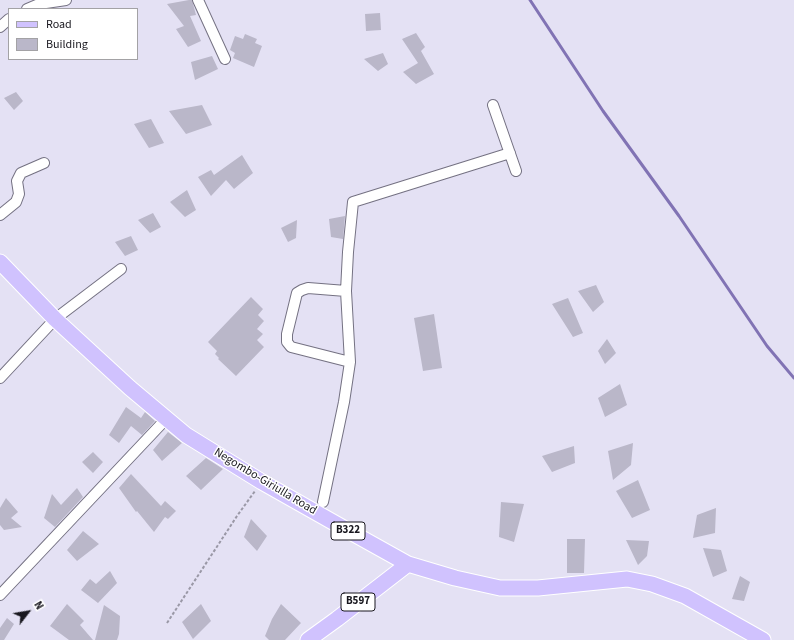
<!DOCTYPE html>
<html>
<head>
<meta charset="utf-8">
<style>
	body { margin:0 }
	#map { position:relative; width:794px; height:640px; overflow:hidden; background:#e4e1f4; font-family:"Source Sans 3",sans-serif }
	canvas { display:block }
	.legend { position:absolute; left:8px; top:8px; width:130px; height:52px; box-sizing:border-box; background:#fff; border:1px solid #a3a2a5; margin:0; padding:5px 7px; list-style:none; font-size:12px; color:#18171e }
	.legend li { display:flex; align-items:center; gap:8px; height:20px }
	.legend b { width:20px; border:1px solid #a3a2a5 }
	.north { position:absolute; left:8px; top:592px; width:40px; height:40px; -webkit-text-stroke:3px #fff; paint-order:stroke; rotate:59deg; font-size:11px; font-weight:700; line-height:16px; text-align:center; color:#18171e }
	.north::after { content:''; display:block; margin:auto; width:14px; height:18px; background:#18171e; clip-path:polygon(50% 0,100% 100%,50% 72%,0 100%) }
</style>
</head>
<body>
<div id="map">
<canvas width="794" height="640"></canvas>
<ul class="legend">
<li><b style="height:5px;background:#d0c2fe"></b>Road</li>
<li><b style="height:11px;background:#bab7c9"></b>Building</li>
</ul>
<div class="north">N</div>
</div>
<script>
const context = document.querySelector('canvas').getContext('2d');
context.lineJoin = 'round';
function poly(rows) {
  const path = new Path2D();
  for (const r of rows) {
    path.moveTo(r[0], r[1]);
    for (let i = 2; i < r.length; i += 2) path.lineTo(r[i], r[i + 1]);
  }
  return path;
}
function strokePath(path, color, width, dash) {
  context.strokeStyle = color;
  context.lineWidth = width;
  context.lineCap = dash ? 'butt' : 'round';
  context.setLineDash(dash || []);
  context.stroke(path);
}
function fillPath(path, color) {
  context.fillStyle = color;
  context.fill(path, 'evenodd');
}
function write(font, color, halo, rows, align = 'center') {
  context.font = font + ' "Source Sans 3",sans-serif';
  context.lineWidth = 3;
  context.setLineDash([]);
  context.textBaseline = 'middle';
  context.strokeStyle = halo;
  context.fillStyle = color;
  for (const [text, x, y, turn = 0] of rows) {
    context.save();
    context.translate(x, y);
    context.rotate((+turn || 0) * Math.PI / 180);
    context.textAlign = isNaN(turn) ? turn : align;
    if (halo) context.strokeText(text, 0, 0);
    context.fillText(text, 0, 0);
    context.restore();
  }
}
const stream = poly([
	[530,0,603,111,679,216,767,346,794,378]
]);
const building = poly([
	[189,0,192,0,196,15,190,16,201,41,188,47,176,29,184,26,167,4],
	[380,13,381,30,366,31,365,14],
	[416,33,425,47,421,51,434,74,416,84,403,72,418,63,402,39],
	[245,34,257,39,255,43,262,46,254,67,233,58,235,53,230,50,235,36,243,39],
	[383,53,388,64,378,71,364,59],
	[212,56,218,69,195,80,191,62],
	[16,92,23,101,14,110,4,98],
	[202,105,212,125,186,134,169,111],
	[151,119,164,143,149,148,134,124],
	[242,155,253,173,234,189,226,180,211,196,198,177,211,170,214,175],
	[187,190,196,210,185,217,170,202],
	[153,213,161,227,150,233,138,220],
	[345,216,343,239,331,237,329,219],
	[297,220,296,238,288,242,281,228],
	[131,236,138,250,125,256,115,242],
	[596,285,604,302,593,312,578,291],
	[251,297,263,309,258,315,264,321,257,329,263,334,257,340,264,347,236,376,218,359,219,358,215,354,217,351,208,342],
	[568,298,583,333,573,337,552,304],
	[434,314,442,368,423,371,414,318],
	[607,339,616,353,605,364,598,351],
	[620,384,627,405,605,417,598,398],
	[126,407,141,418,145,412,155,421,142,435,131,426,119,443,109,435],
	[168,432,182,443,162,461,153,450],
	[633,443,631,465,613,480,608,451],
	[574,446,575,463,552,472,542,456],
	[93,452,103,462,93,473,82,462],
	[206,458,223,469,201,490,186,476],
	[131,474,161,506,165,501,176,511,168,519,165,517,154,532,137,511,136,512,119,488],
	[638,480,650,510,632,518,616,491],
	[77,488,83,497,55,527,44,518,52,494,61,505],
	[6,498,18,512,11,518,22,527,4,530,0,525,0,508],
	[501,502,524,504,514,542,499,537],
	[716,508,715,533,693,538,697,515],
	[251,519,267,536,257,551,244,537],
	[83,531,99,544,77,561,67,550],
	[567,539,585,539,584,573,567,573],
	[626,540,649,541,647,556,638,565],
	[703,548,721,550,727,571,713,577],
	[110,571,117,583,98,603,81,590,90,579,96,584],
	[740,576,750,582,744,601,732,599],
	[67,604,84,621,80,625,93,640,69,640,50,626],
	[201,604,211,621,193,639,182,622],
	[281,604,301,623,285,640,269,640,265,636,272,619],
	[104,605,120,616,119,634,117,640,95,640],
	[7,618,14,624,4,640,0,640,0,628]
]);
const path = poly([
	[167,623,237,516,255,491]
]);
const minor = poly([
	[198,0,225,59],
	[27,9,39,4,66,0],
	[0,27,9,19],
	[493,105,516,171],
	[0,215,16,202,19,194,17,181,21,173,44,163],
	[346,291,308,288,302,290,297,293,287,334,287,342,291,347,350,362],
	[0,378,55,319,121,269],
	[323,502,344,402,350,362,346,291,348,252,353,202,510,153],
	[0,595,166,419]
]);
const primary = poly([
	[0,262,55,319,130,388,186,435,262,482,347,530,408,564,455,578,500,588,538,588,627,579,652,584,685,596,763,640],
	[308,640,337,619,408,564]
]);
const shields = [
	[348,531,34],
	[358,602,34]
];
const shieldNames = [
	["B322",348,531],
	["B597",358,602]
];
const streetNames = [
	["Negombo-Giriulla Road",265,482,31]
];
strokePath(stream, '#8173b4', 3);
fillPath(building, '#bab7c9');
strokePath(minor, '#747182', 12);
strokePath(primary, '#fff', 17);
strokePath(path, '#9a98a6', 2, [3, 2]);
strokePath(minor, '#fff', 10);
strokePath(primary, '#d0c2fe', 15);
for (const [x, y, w] of shields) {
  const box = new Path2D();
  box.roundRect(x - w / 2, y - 9, w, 18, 3);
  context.fillStyle = '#fff';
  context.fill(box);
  strokePath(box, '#18171e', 1);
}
write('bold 11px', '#18171e', null, shieldNames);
write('12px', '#18171e', '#fff', streetNames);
</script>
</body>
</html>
